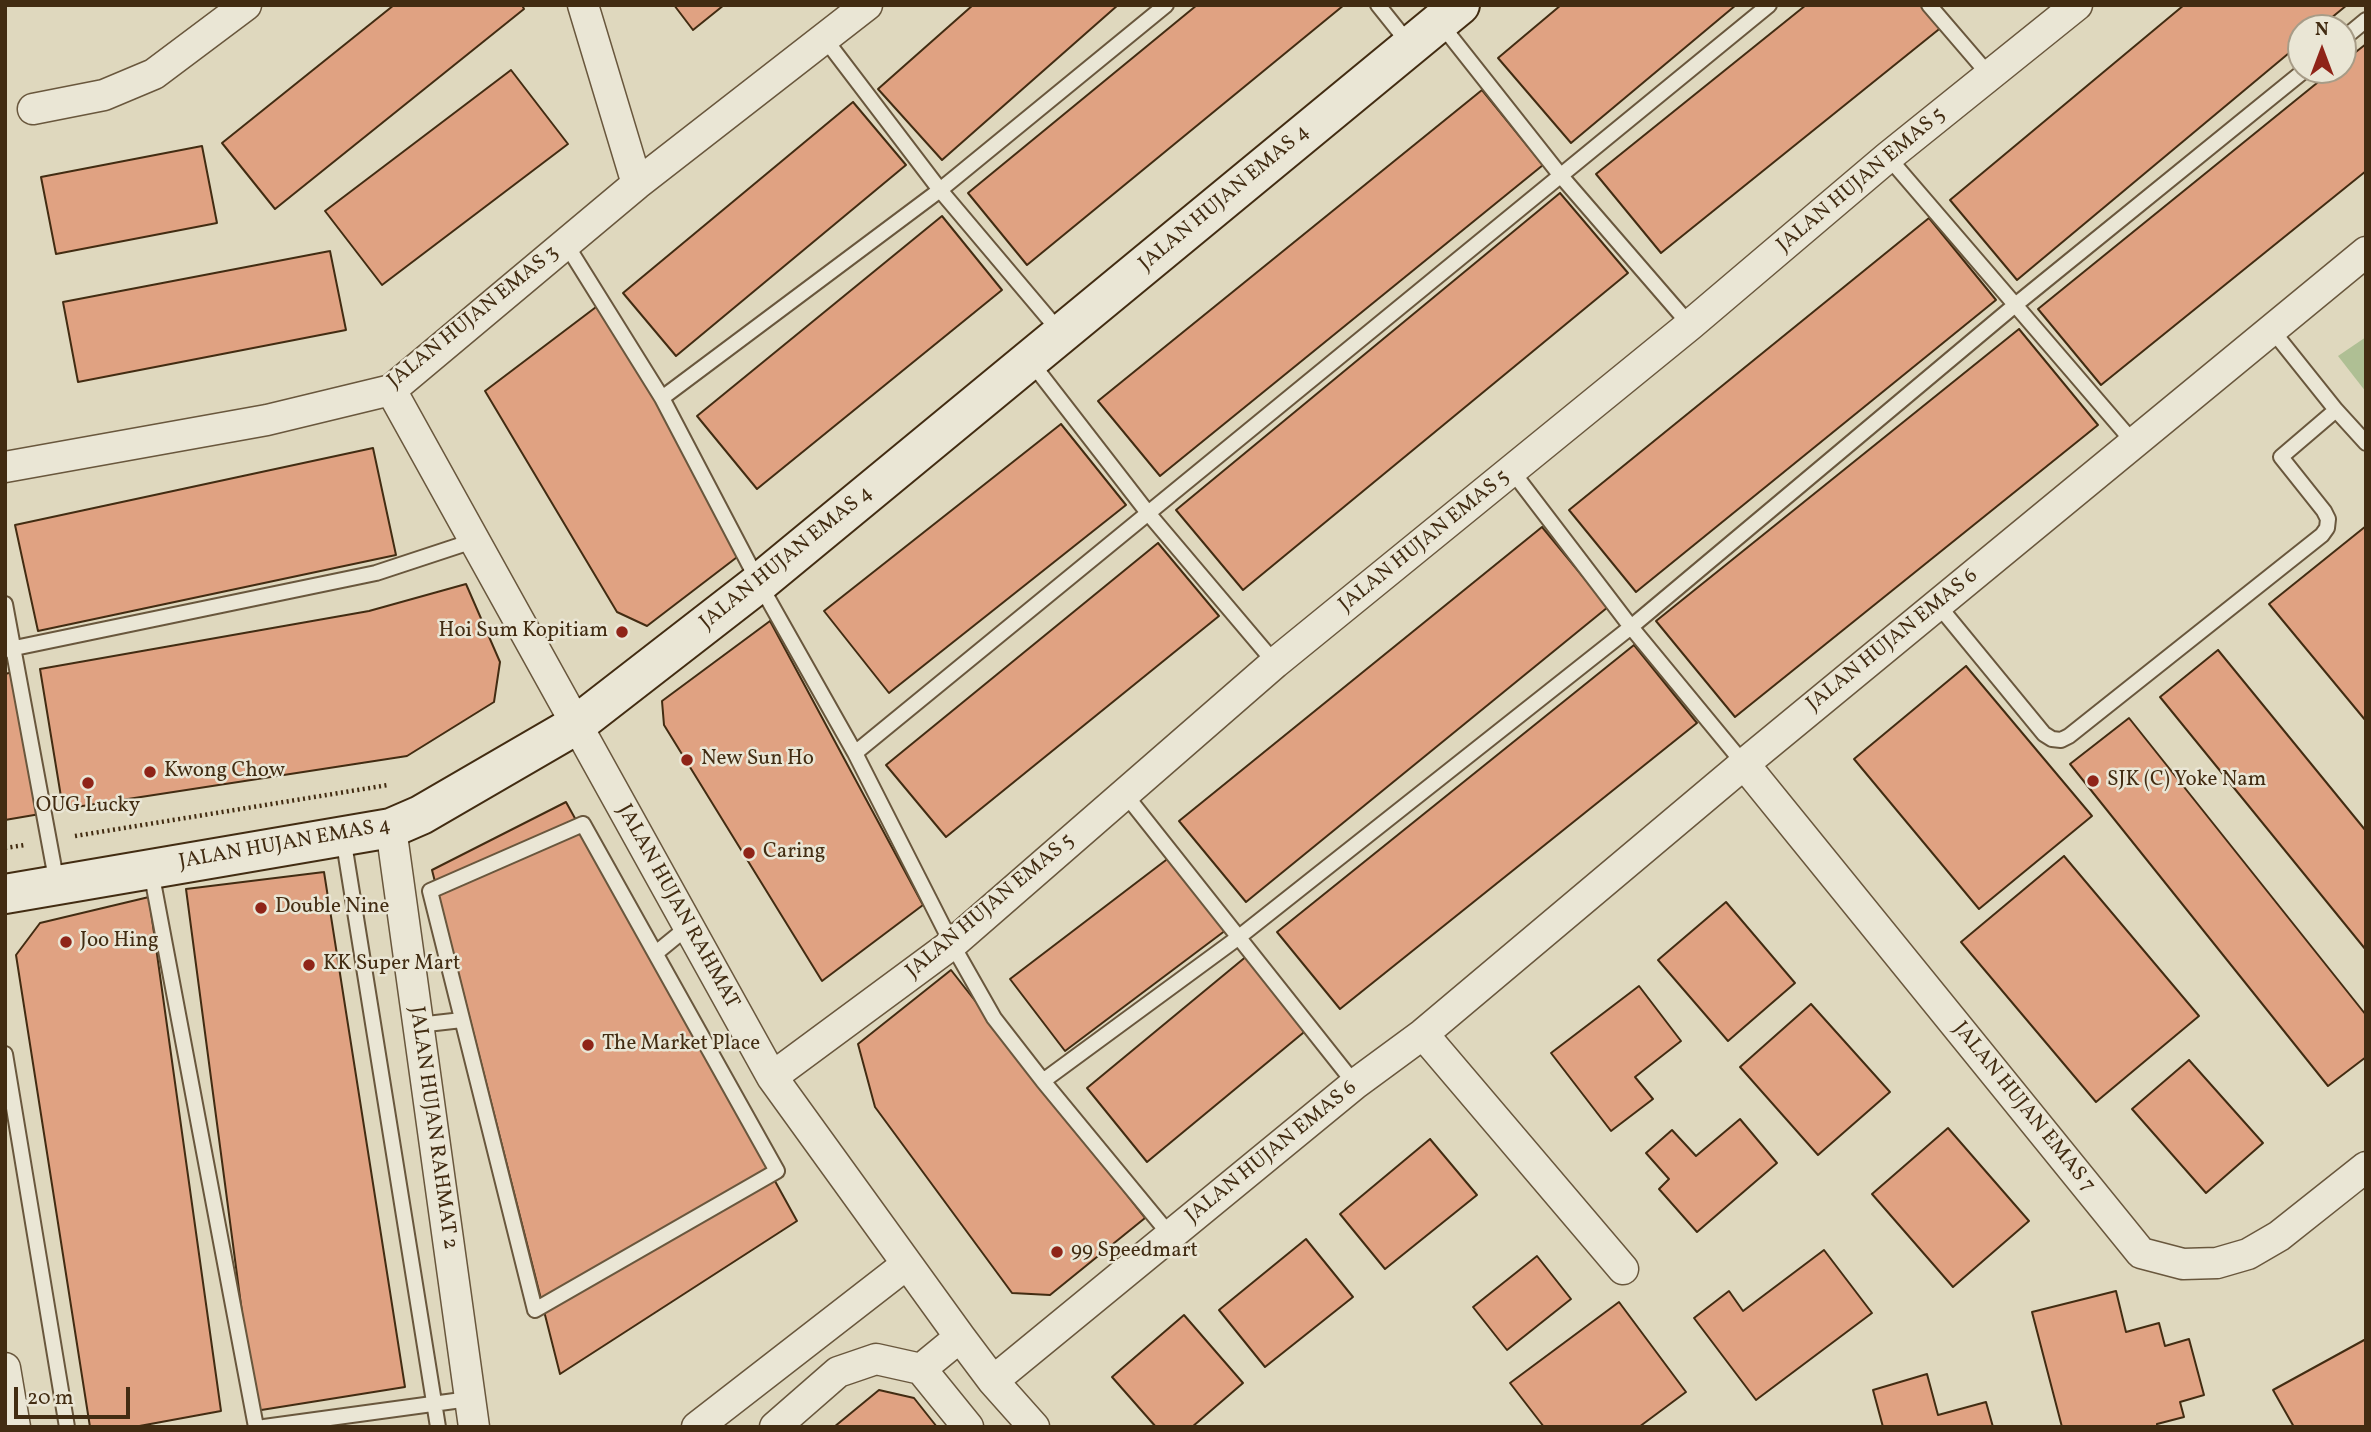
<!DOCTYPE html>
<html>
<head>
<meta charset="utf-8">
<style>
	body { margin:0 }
	#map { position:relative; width:2371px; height:1432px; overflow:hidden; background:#dfd8be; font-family:Vollkorn,serif }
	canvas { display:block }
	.frame { position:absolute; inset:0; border:7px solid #422c12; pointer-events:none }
	.north { position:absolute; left:2287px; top:14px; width:70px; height:70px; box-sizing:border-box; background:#eae6d5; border:2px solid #a79c87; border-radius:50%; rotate:0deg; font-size:19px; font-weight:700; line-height:28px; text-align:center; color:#422c12 }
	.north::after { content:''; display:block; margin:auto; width:24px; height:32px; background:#8f2418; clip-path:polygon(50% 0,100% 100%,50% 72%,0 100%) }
	.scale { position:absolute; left:14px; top:1387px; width:116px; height:32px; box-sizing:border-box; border:4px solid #422c12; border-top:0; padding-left:9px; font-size:21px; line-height:24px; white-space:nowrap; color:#422c12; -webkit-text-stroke:5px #eae6d5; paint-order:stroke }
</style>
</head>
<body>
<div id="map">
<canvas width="2371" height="1432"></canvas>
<div class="frame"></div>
<div class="north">N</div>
<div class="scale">20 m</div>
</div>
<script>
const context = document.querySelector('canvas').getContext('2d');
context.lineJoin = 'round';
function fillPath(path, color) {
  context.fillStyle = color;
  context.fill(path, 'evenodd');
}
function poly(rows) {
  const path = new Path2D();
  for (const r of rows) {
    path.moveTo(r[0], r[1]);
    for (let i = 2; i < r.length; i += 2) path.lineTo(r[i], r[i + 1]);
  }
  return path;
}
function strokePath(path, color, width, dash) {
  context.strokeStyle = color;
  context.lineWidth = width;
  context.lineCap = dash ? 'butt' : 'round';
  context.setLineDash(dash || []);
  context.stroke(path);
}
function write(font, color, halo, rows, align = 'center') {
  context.font = font + ' Vollkorn,serif';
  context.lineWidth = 5;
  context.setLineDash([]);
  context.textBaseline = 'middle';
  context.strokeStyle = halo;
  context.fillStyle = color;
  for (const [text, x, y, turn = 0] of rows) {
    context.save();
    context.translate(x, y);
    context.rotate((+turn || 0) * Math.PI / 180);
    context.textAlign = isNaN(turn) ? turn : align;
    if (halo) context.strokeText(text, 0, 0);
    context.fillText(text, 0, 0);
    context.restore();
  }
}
const green = poly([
	[2366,337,2366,392,2338,356]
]);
const building = poly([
	[394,5,522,5,524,9,275,209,222,143,394,5],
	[674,5,724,5,693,30,674,5],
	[973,5,1118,5,942,160,878,89,973,5],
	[1197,5,1344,5,1027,265,968,193,1197,5],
	[1561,5,1736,5,1571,143,1498,58,1561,5],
	[1806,5,1926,5,1943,26,1661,253,1596,174,1806,5],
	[2184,5,2347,5,2319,28,2301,28,2301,43,2017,280,1950,200,2184,5],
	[2366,44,2366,171,2101,385,2038,309,2333,70,2343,70,2343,62,2366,44],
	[511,70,568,144,382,285,325,211,511,70],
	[1482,90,1543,165,1160,476,1098,401,1482,90],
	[853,102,906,165,676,356,623,293,853,102],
	[202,146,217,223,56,254,41,177,202,146],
	[1560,193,1628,273,1243,590,1176,510,1560,193],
	[942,216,1002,290,757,489,697,416,942,216],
	[1929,218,1996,300,1636,592,1569,510,1929,218],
	[330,251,346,330,78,382,63,302,330,251],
	[600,304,745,551,647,626,617,612,485,391,600,304],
	[2019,329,2098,425,1735,717,1656,621,2019,329],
	[1061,424,1126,505,889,693,824,611,1061,424],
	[373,448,396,555,38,631,15,525,373,448],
	[2366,526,2366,721,2269,604,2366,526],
	[1542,527,1608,607,1246,902,1179,821,1542,527],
	[1158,543,1219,616,946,837,886,765,1158,543],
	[466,584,500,662,494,702,407,756,63,809,40,669,369,611,466,584],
	[770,621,923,905,822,981,664,725,662,701,770,621],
	[1634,645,1697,723,1340,1009,1277,932,1634,645],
	[2218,650,2366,831,2366,950,2160,697,2218,650],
	[1966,666,2092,816,1979,909,1854,759,1966,666],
	[13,672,40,814,5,820,5,674,13,672],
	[2129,718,2366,1015,2366,1057,2328,1086,2070,764,2129,718],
	[566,802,797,1221,560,1374,432,870,566,802],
	[2064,856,2199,1016,2096,1102,1961,942,2064,856],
	[1170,857,1226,930,1065,1051,1010,979,1170,857],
	[324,872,405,1387,255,1411,186,889,324,872],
	[149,897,221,1411,134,1427,90,1427,16,955,40,923,149,897],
	[1726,902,1795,983,1728,1041,1658,960,1726,902],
	[1248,955,1309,1028,1147,1162,1087,1088,1248,955],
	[951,970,1145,1218,1050,1295,1012,1293,875,1107,858,1044,951,970],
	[1639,986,1681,1041,1635,1077,1653,1099,1611,1131,1551,1053,1639,986],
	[1811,1004,1890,1092,1818,1155,1740,1067,1811,1004],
	[2189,1060,2263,1143,2206,1193,2132,1109,2189,1060],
	[1740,1119,1777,1163,1697,1232,1659,1189,1669,1179,1646,1153,1672,1130,1696,1156,1740,1119],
	[1948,1128,2029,1221,1953,1287,1872,1194,1948,1128],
	[1430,1139,1477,1195,1385,1269,1340,1214,1430,1139],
	[1306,1239,1353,1297,1265,1367,1219,1310,1306,1239],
	[1824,1250,1872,1313,1756,1400,1694,1318,1729,1291,1743,1311,1824,1250],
	[1537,1256,1571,1299,1507,1350,1473,1307,1537,1256],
	[2116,1291,2126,1332,2159,1323,2165,1346,2189,1339,2204,1395,2180,1402,2184,1417,2157,1424,2157,1427,2062,1427,2032,1312,2116,1291],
	[1619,1302,1686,1392,1639,1427,1544,1427,1510,1383,1619,1302],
	[1184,1315,1243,1383,1192,1427,1156,1427,1112,1377,1184,1315],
	[2366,1339,2366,1427,2294,1427,2273,1390,2366,1339],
	[1927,1374,1938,1415,1986,1402,1993,1427,1883,1427,1873,1390,1927,1374],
	[879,1390,914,1398,937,1427,834,1427,879,1390]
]);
const path = poly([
	[75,836,388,785],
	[5,848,25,845]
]);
const lane = poly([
	[1378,5,1410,45],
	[1929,5,1990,76],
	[1440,23,1561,176,1690,325],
	[825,39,940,190,1060,332],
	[2343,39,2366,20],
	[1888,157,2134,443],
	[566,244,662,398,759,583,855,753,952,944,994,1018,1043,1081,1170,1235],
	[2272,330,2336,410],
	[1031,362,1148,513,1275,663],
	[662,398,940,190,1166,5],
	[1512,471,1631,627,1744,764],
	[5,604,57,884],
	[1938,605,2044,734,2052,739,2061,740,2069,736,2322,535,2327,528,2328,519,2324,511,2281,457,2336,410,2366,443],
	[5,650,376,573,473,541],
	[855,753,1769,5],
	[1125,794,1355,1084],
	[583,824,777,1171,535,1310,430,891,583,824],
	[343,837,438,1427],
	[151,871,256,1427],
	[656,953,689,926],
	[418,1025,462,1020],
	[5,1054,67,1427],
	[1043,1081,1239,937,1631,627,2014,306,2305,70],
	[264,1427,469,1399]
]);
const street = poly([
	[583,5,637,184],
	[33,109,104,95,154,74,246,5],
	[391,390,772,1077,960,1337,993,1381,1034,1427],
	[5,467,267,420,391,390,637,184,867,5],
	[1744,764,2141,1253,2183,1264,2217,1263,2248,1254,2279,1236,2366,1167],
	[391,828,474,1427],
	[1423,1034,1623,1269],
	[772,1077,952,944,1275,663,1690,325,1888,157,2077,5],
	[5,1368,15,1427],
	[921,1369,960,1337],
	[993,1381,1355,1084,1423,1034,1744,764,2366,252],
	[697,1427,907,1264],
	[775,1427,838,1372,876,1359,921,1369,968,1427]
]);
const secondary = poly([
	[5,894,391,828,421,815,576,725,759,583,1460,5]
]);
const markers = [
	[622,632,7,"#8f2418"],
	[687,760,7,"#8f2418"],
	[150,772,7,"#8f2418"],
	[2093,781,7,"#8f2418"],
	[88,783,7,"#8f2418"],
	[749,853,7,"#8f2418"],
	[261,908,7,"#8f2418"],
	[66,942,7,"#8f2418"],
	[309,965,7,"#8f2418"],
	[588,1045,7,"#8f2418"],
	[1057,1252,7,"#8f2418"]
];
const streetNames = [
	["JALAN HUJAN EMAS 5",1862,181,-40],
	["JALAN HUJAN EMAS 4",1225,199,-40],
	["JALAN HUJAN EMAS 3",474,318,-39],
	["JALAN HUJAN EMAS 5",1425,542,-39],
	["JALAN HUJAN EMAS 4",787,559,-39],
	["JALAN HUJAN EMAS 6",1893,641,-39],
	["JALAN HUJAN EMAS 4",285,845,-10],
	["JALAN HUJAN RAHMAT",677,907,61],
	["JALAN HUJAN EMAS 5",991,907,-40],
	["JALAN HUJAN EMAS 7",2023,1108,51],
	["JALAN HUJAN RAHMAT 2",432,1128,82],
	["JALAN HUJAN EMAS 6",1272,1153,-39]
];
const poiNames = [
	["Hoi Sum Kopitiam",608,632,"right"],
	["New Sun Ho",701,760],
	["Kwong Chow",164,772],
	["SJK (C) Yoke Nam",2107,781],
	["OUG Lucky",88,807,"center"],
	["Caring",763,853],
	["Double Nine",275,908],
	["Joo Hing",80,942],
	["KK Super Mart",323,965],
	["The Market Place",602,1045],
	["99 Speedmart",1071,1252]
];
fillPath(green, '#afbf94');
fillPath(building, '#e0a282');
strokePath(building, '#422c12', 2);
strokePath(lane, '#69573d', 18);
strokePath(street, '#69573d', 33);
strokePath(secondary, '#422c12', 42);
strokePath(path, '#422c12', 4.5, [2, 3.5]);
strokePath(lane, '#eae6d5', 14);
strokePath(street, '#eae6d5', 30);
strokePath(secondary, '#eae6d5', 38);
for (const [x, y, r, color] of markers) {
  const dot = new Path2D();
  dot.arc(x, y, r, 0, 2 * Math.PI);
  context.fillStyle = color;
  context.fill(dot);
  strokePath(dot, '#eae6d5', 2.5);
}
write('21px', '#422c12', '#eae6d5', streetNames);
write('21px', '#422c12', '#eae6d5', poiNames, 'left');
</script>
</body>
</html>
